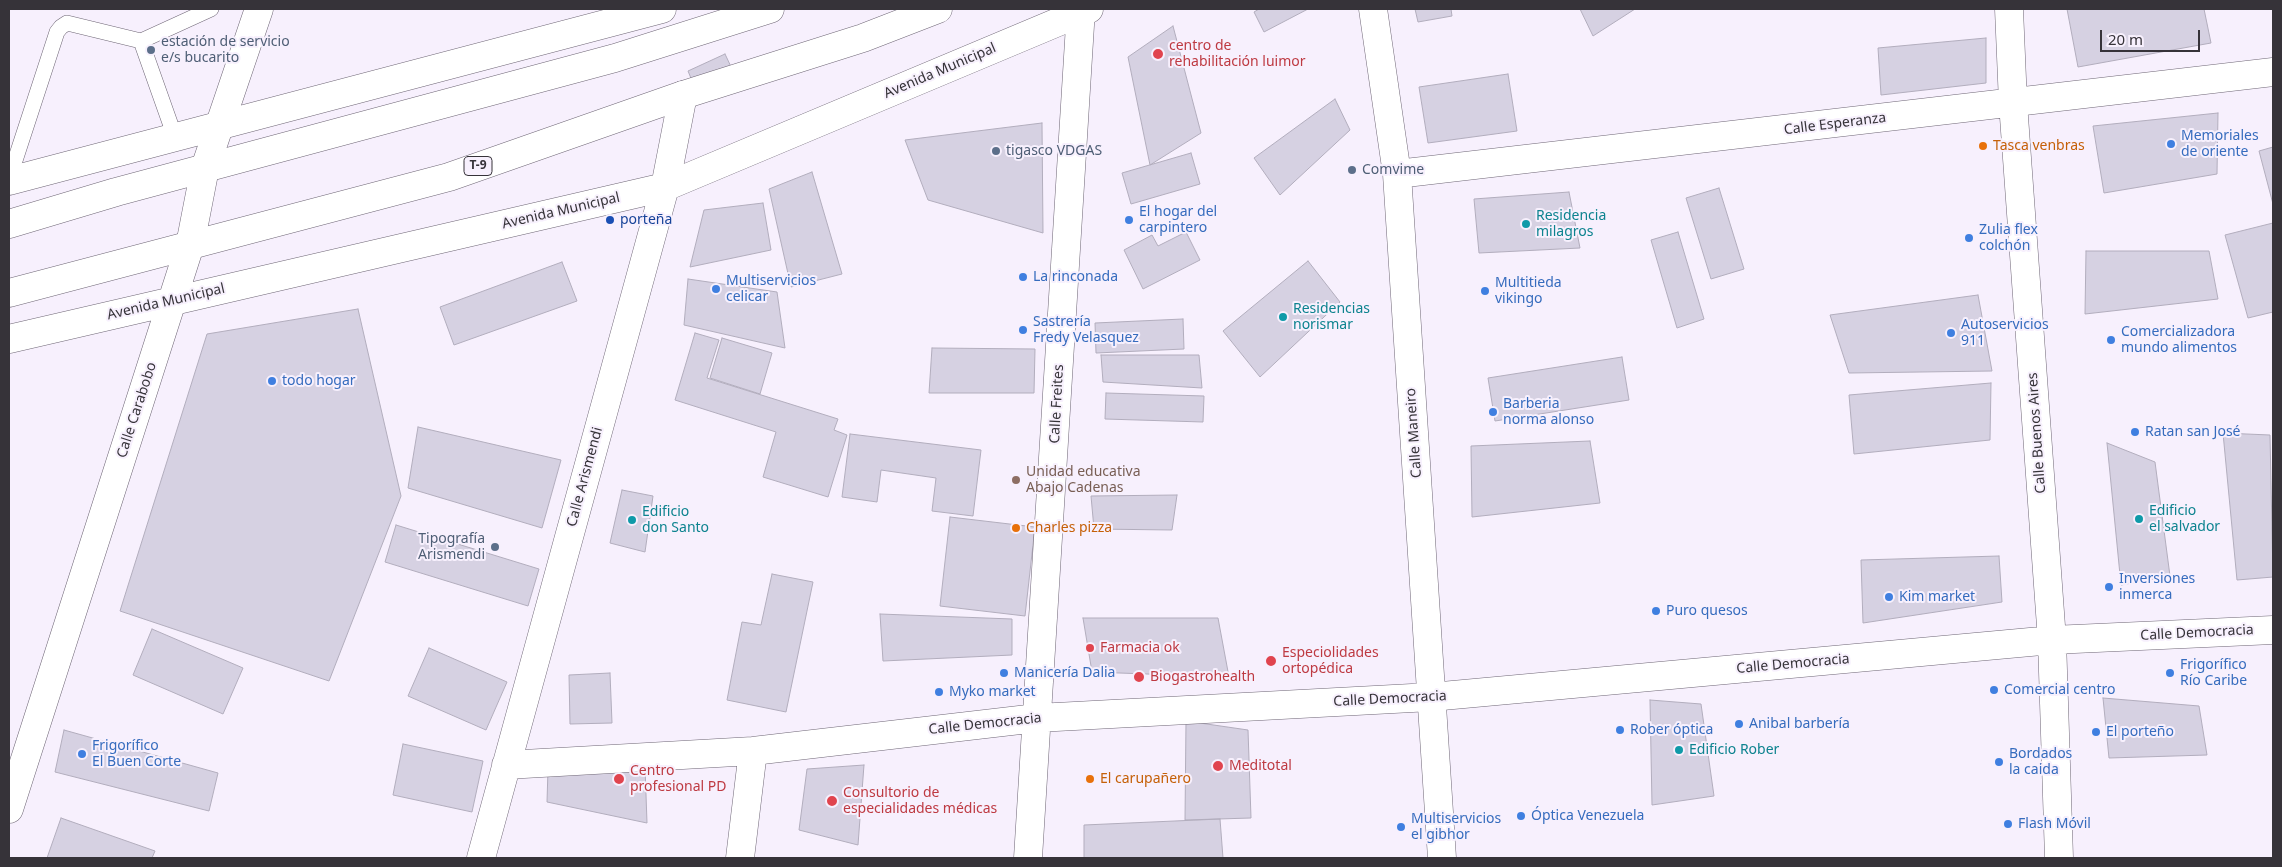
<!DOCTYPE html>
<html>
<head>
<meta charset="utf-8">
<style>
	body { margin:0 }
	#map { position:relative; width:2282px; height:867px; overflow:hidden; background:#f7f0fd; font-family:"Noto Sans",sans-serif }
	canvas { display:block }
	.frame { position:absolute; inset:0; border:10px solid #363339; pointer-events:none }
	.scale { position:absolute; left:2100px; top:30px; width:100px; height:22px; box-sizing:border-box; border:2px solid #363339; border-top:0; padding-left:6px; font-size:15px; line-height:18px; white-space:nowrap; color:#363339; -webkit-text-stroke:4px #f7f0fd; paint-order:stroke }
</style>
</head>
<body>
<div id="map">
<canvas width="2282" height="867"></canvas>
<div class="frame"></div>
<div class="scale">20 m</div>
</div>
<script>
const context = document.querySelector('canvas').getContext('2d');
context.lineJoin = 'round';
function fillPath(path, color) {
  context.fillStyle = color;
  context.fill(path, 'evenodd');
}
function poly(rows) {
  const path = new Path2D();
  for (const r of rows) {
    path.moveTo(r[0], r[1]);
    for (let i = 2; i < r.length; i += 2) path.lineTo(r[i], r[i + 1]);
  }
  return path;
}
function strokePath(path, color, width, dash) {
  context.strokeStyle = color;
  context.lineWidth = width;
  context.lineCap = dash ? 'butt' : 'round';
  context.setLineDash(dash || []);
  context.stroke(path);
}
function write(font, color, halo, rows, align = 'center') {
  context.font = font + ' "Noto Sans",sans-serif';
  context.lineWidth = 4;
  context.setLineDash([]);
  context.textBaseline = 'middle';
  context.strokeStyle = halo;
  context.fillStyle = color;
  for (const [text, x, y, turn = 0] of rows) {
    context.save();
    context.translate(x, y);
    context.rotate((+turn || 0) * Math.PI / 180);
    context.textAlign = isNaN(turn) ? turn : align;
    if (halo) context.strokeText(text, 0, 0);
    context.fillText(text, 0, 0);
    context.restore();
  }
}
const building = poly([
	[1259,9,1308,9,1264,32,1254,12,1259,9],
	[1415,9,1451,9,1452,16,1418,22,1415,9],
	[1580,9,1635,9,1593,36,1580,9],
	[2067,9,2204,9,2211,43,2078,67,2067,9],
	[1173,26,1201,133,1150,165,1128,57,1173,26],
	[1986,38,1986,83,1881,95,1878,48,1986,38],
	[725,54,733,71,695,88,688,71,725,54],
	[1508,74,1517,131,1428,143,1419,87,1508,74],
	[1335,99,1350,130,1280,195,1254,158,1335,99],
	[2218,113,2217,174,2104,193,2093,126,2218,113],
	[1042,123,1043,233,928,200,905,140,1042,123],
	[2273,147,2273,204,2259,151,2273,147],
	[1191,153,1200,184,1131,204,1122,173,1191,153],
	[812,172,842,274,791,287,769,189,812,172],
	[1719,188,1744,269,1711,279,1686,198,1719,188],
	[1569,192,1580,248,1479,253,1474,199,1569,192],
	[763,203,771,250,690,267,704,210,763,203],
	[2273,223,2273,312,2248,318,2225,235,2273,223],
	[1186,232,1200,260,1143,289,1124,250,1152,235,1158,246,1186,232],
	[1678,232,1704,319,1677,328,1651,240,1678,232],
	[2086,251,2209,251,2218,299,2085,314,2086,251],
	[1308,261,1340,302,1260,377,1223,331,1308,261],
	[562,262,577,301,454,345,440,307,562,262],
	[688,279,777,292,785,348,684,325,688,279],
	[1978,295,1992,371,1849,373,1830,315,1978,295],
	[358,309,401,496,329,681,120,611,207,334,358,309],
	[1183,319,1184,349,1096,353,1095,323,1183,319],
	[695,333,719,340,707,378,838,419,834,430,847,435,828,497,763,477,776,432,675,400,695,333],
	[722,338,772,353,760,394,710,378,722,338],
	[932,348,1035,349,1034,393,929,393,932,348],
	[1101,355,1199,355,1202,388,1103,382,1101,355],
	[1622,357,1629,400,1495,421,1488,378,1622,357],
	[1991,383,1990,440,1854,454,1849,395,1991,383],
	[1106,393,1204,396,1203,422,1105,419,1106,393],
	[418,427,561,460,542,528,408,488,418,427],
	[2223,433,2270,435,2273,577,2237,580,2223,433],
	[850,434,981,450,973,516,932,511,936,478,881,470,877,502,842,497,850,434],
	[1590,441,1600,503,1472,517,1471,446,1590,441],
	[2107,443,2155,462,2170,576,2121,585,2107,443],
	[622,490,653,496,645,552,610,543,622,490],
	[1177,495,1172,530,1094,529,1091,496,1177,495],
	[950,517,1035,527,1025,616,940,606,950,517],
	[396,525,539,569,528,606,385,562,396,525],
	[1999,556,2002,602,1863,623,1861,560,1999,556],
	[772,574,813,582,786,712,727,700,742,622,761,625,772,574],
	[880,614,1012,619,1012,655,883,661,880,614],
	[1083,618,1218,618,1229,677,1092,672,1083,618],
	[152,629,243,668,223,714,133,675,152,629],
	[429,648,507,682,486,730,408,696,429,648],
	[610,673,612,723,570,724,569,675,610,673],
	[2103,698,2199,706,2207,755,2109,758,2103,698],
	[1650,700,1701,704,1714,796,1652,805,1650,700],
	[1186,721,1248,730,1251,818,1185,820,1186,721],
	[64,730,218,773,209,811,55,772,64,730],
	[403,744,483,761,472,812,393,795,403,744],
	[864,765,858,845,799,830,807,769,864,765],
	[645,766,647,823,547,802,548,769,645,766],
	[61,818,155,851,152,858,47,858,61,818],
	[1220,819,1223,858,1084,858,1084,825,1220,819]
]);
const service = poly([
	[141,41,175,137],
	[9,179,57,32,61,27,67,23,141,41,211,9]
]);
const minor = poly([
	[1373,9,1397,174,1442,858],
	[2009,9,2013,103,2052,640,2059,858],
	[1397,174,2273,72],
	[9,181,662,9],
	[9,339,665,187,1089,9],
	[506,765,753,751,1037,718,1431,697,2052,640,2273,630],
	[9,809,190,245,205,168,259,9],
	[481,858,665,187,683,95],
	[740,858,753,751],
	[1028,858,1081,9]
]);
const trunk = poly([
	[9,224,116,192,615,58,770,9],
	[9,293,449,177,683,95,863,38,938,9]
]);
const markers = [
	[151,50,5,"#5c6f8a"],
	[1158,54,6,"#e0444e"],
	[2171,144,5,"#3f7fe0"],
	[1983,146,5,"#e8710a"],
	[996,151,5,"#5c6f8a"],
	[1352,170,5,"#5c6f8a"],
	[610,220,5,"#1a4fb4"],
	[1129,220,5,"#3f7fe0"],
	[1526,224,5,"#0f9aa8"],
	[1969,238,5,"#3f7fe0"],
	[1023,277,5,"#3f7fe0"],
	[716,289,5,"#3f7fe0"],
	[1485,291,5,"#3f7fe0"],
	[1283,317,5,"#0f9aa8"],
	[1023,330,5,"#3f7fe0"],
	[1951,333,5,"#3f7fe0"],
	[2111,340,5,"#3f7fe0"],
	[272,381,5,"#3f7fe0"],
	[1493,412,5,"#3f7fe0"],
	[2135,432,5,"#3f7fe0"],
	[1016,480,5,"#8d6e63"],
	[2139,519,5,"#0f9aa8"],
	[632,520,5,"#0f9aa8"],
	[1016,528,5,"#e8710a"],
	[495,547,5,"#5c6f8a"],
	[2109,587,5,"#3f7fe0"],
	[1889,597,5,"#3f7fe0"],
	[1656,611,5,"#3f7fe0"],
	[1090,648,5,"#e0444e"],
	[1271,661,6,"#e0444e"],
	[1004,673,5,"#3f7fe0"],
	[2170,673,5,"#3f7fe0"],
	[1139,677,6,"#e0444e"],
	[1994,690,5,"#3f7fe0"],
	[939,692,5,"#3f7fe0"],
	[1739,724,5,"#3f7fe0"],
	[1620,730,5,"#3f7fe0"],
	[2096,732,5,"#3f7fe0"],
	[1679,750,5,"#0f9aa8"],
	[82,754,5,"#3f7fe0"],
	[1999,762,5,"#3f7fe0"],
	[1218,766,6,"#e0444e"],
	[619,779,6,"#e0444e"],
	[1090,779,5,"#e8710a"],
	[832,801,6,"#e0444e"],
	[1521,816,5,"#3f7fe0"],
	[2008,824,5,"#3f7fe0"],
	[1401,827,5,"#3f7fe0"]
];
const shields = [
	[478,166,28]
];
const shieldNames = [
	["T-9",478,166]
];
const serviceNames = [
	["estación de servicio",161,42],
	["e/s bucarito",161,58],
	["tigasco VDGAS",1006,151],
	["Comvime",1362,170],
	["Tipografía",485,539,"right"],
	["Arismendi",485,555,"right"]
];
const healthNames = [
	["centro de",1169,46],
	["rehabilitación luimor",1169,62],
	["Farmacia ok",1100,648],
	["Especiolidades",1282,653],
	["ortopédica",1282,669],
	["Biogastrohealth",1150,677],
	["Meditotal",1229,766],
	["Centro",630,771],
	["profesional PD",630,787],
	["Consultorio de",843,793],
	["especialidades médicas",843,809]
];
const streetNames = [
	["Avenida Municipal",940,71,-23],
	["Calle Esperanza",1835,124,-7],
	["Avenida Municipal",561,211,-13],
	["Avenida Municipal",166,302,-13],
	["Calle Freites",1057,404,-87],
	["Calle Carabobo",137,410,-72],
	["Calle Maneiro",1414,433,-94],
	["Calle Buenos Aires",2037,433,-94],
	["Calle Arismendi",585,477,-75],
	["Calle Democracia",2197,633,-3],
	["Calle Democracia",1793,664,-5],
	["Calle Democracia",1390,699,-3],
	["Calle Democracia",985,724,-6]
];
const shopNames = [
	["Memoriales",2181,136],
	["de oriente",2181,152],
	["El hogar del",1139,212],
	["carpintero",1139,228],
	["Zulia flex",1979,230],
	["colchón",1979,246],
	["La rinconada",1033,277],
	["Multiservicios",726,281],
	["celicar",726,297],
	["Multitieda",1495,283],
	["vikingo",1495,299],
	["Sastrería",1033,322],
	["Fredy Velasquez",1033,338],
	["Autoservicios",1961,325],
	["911",1961,341],
	["Comercializadora",2121,332],
	["mundo alimentos",2121,348],
	["todo hogar",282,381],
	["Barberia",1503,404],
	["norma alonso",1503,420],
	["Ratan san José",2145,432],
	["Inversiones",2119,579],
	["inmerca",2119,595],
	["Kim market",1899,597],
	["Puro quesos",1666,611],
	["Frigorífico",2180,665],
	["Río Caribe",2180,681],
	["Manicería Dalia",1014,673],
	["Comercial centro",2004,690],
	["Myko market",949,692],
	["Anibal barbería",1749,724],
	["Rober óptica",1630,730],
	["El porteño",2106,732],
	["Frigorífico",92,746],
	["El Buen Corte",92,762],
	["Bordados",2009,754],
	["la caida",2009,770],
	["Óptica Venezuela",1531,816],
	["Multiservicios",1411,819],
	["el gibhor",1411,835],
	["Flash Móvil",2018,824]
];
const foodNames = [
	["Tasca venbras",1993,146],
	["Charles pizza",1026,528],
	["El carupañero",1100,779]
];
const cultureNames = [
	["Residencia",1536,216],
	["milagros",1536,232],
	["Residencias",1293,309],
	["norismar",1293,325],
	["Edificio",2149,511],
	["el salvador",2149,527],
	["Edificio",642,512],
	["don Santo",642,528],
	["Edificio Rober",1689,750]
];
const transitNames = [
	["porteña",620,220]
];
const educationNames = [
	["Unidad educativa",1026,472],
	["Abajo Cadenas",1026,488]
];
fillPath(building, '#d6d1e2');
strokePath(building, '#b2adbd', 1);
strokePath(service, '#6f6776', 16);
strokePath(minor, '#6f6776', 29);
strokePath(trunk, '#6f6776', 29);
strokePath(service, '#fff', 15);
strokePath(minor, '#fff', 28);
strokePath(trunk, '#fff', 28);
for (const [x, y, r, color] of markers) {
  const dot = new Path2D();
  dot.arc(x, y, r, 0, 2 * Math.PI);
  context.fillStyle = color;
  context.fill(dot);
  strokePath(dot, '#f7f0fd', 2);
}
for (const [x, y, w] of shields) {
  const box = new Path2D();
  box.roundRect(x - w / 2, y - 9.5, w, 19, 4);
  context.fillStyle = '#f7f0fd';
  context.fill(box);
  strokePath(box, '#363339', 1);
}
write('bold 12px', '#363339', null, shieldNames);
write('14px', '#4e5e75', '#f7f0fd', serviceNames, 'left');
write('14px', '#be3a42', '#f7f0fd', healthNames, 'left');
write('14px', '#363339', '#f7f0fd', streetNames);
write('14px', '#366cbe', '#f7f0fd', shopNames, 'left');
write('14px', '#c56008', '#f7f0fd', foodNames, 'left');
write('14px', '#0d838f', '#f7f0fd', cultureNames, 'left');
write('14px', '#164399', '#f7f0fd', transitNames, 'left');
write('14px', '#785e54', '#f7f0fd', educationNames, 'left');
</script>
</body>
</html>
